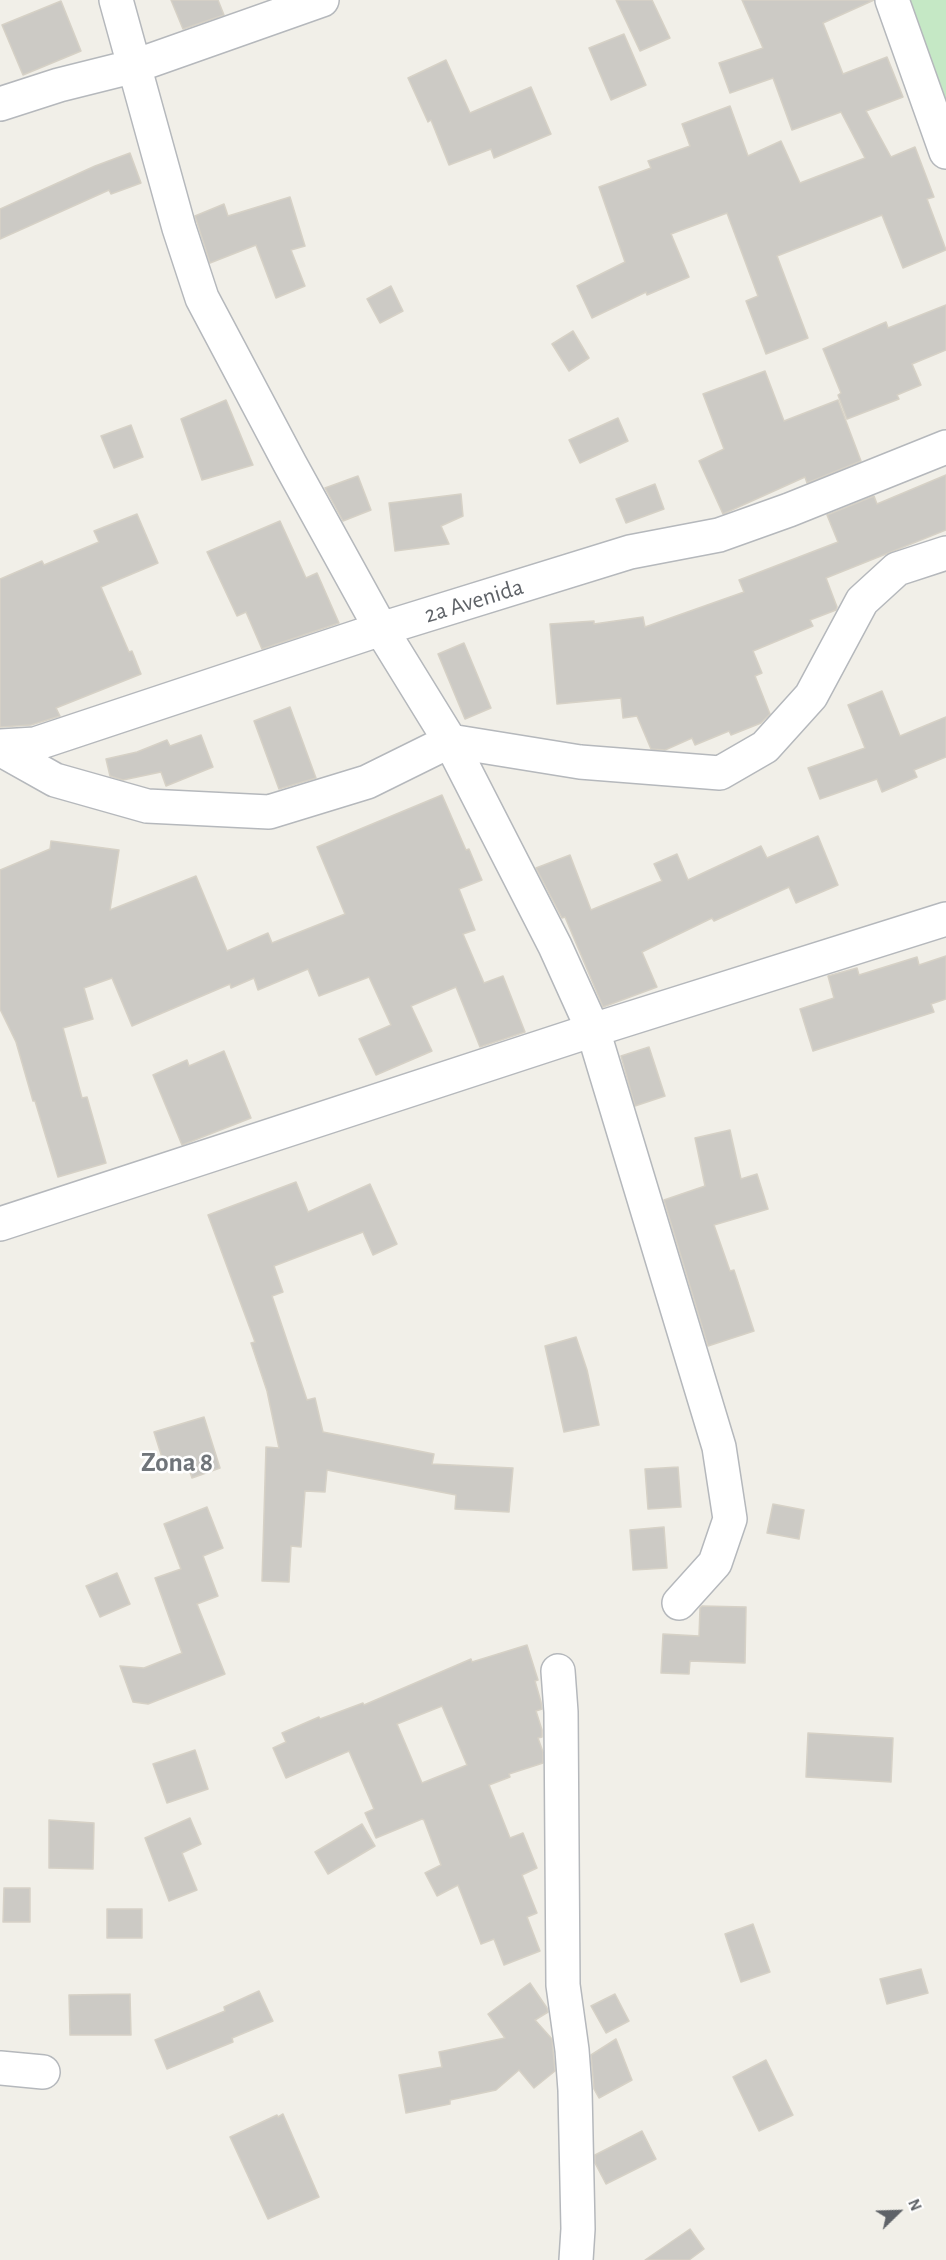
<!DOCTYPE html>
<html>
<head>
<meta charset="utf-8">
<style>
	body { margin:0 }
	#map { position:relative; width:946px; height:2260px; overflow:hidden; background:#f1efe8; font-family:"Alegreya Sans",sans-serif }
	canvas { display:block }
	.north { position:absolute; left:868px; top:2182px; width:60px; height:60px; -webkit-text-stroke:4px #fff; paint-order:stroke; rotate:67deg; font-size:16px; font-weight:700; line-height:24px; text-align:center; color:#5f6368 }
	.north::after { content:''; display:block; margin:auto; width:21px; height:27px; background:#5f6368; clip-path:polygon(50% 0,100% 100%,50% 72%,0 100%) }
</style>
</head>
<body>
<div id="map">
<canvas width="946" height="2260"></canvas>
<div class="north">N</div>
</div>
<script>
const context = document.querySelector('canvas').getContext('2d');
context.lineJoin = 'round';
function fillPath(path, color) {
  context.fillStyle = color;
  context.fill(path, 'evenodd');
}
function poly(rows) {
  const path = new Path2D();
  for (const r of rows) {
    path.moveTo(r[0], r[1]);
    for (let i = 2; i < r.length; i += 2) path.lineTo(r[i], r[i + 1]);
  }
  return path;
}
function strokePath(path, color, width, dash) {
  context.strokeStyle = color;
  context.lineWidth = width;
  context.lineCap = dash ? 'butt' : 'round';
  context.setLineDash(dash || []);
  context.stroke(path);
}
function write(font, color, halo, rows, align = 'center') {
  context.font = font + ' "Alegreya Sans",sans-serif';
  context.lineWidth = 5;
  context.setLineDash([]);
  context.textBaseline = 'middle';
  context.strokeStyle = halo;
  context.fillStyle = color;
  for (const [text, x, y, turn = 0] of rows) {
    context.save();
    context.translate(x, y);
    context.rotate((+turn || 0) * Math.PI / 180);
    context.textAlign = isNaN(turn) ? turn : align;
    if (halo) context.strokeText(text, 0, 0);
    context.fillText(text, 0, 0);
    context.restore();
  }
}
const green = poly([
	[908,0,946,0,946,108]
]);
const building = poly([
	[171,0,218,0,224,15,183,29,171,0],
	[616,0,652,0,670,38,640,51,616,0],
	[742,0,874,0,823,23,843,74,887,57,903,97,866,111,891,157,915,147,934,197,927,199,946,250,903,268,882,215,777,256,808,338,766,354,746,301,758,296,727,213,671,234,689,277,647,295,646,292,592,318,577,286,625,262,599,187,651,168,648,161,690,146,682,124,730,106,748,156,781,141,800,183,865,158,841,112,792,130,773,78,730,93,719,63,763,48,742,0],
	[61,1,81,51,23,75,2,25,61,1],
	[624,34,646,85,611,100,589,48,624,34],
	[446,60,470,113,531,87,551,134,494,158,491,149,449,165,431,120,428,122,408,78,446,60],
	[130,153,141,183,111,194,109,190,0,239,0,209,95,166,130,153],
	[290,197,305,246,291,250,305,286,276,298,256,245,210,263,195,216,224,204,228,216,290,197],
	[391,286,403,311,380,323,367,299,391,286],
	[946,305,946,350,912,364,921,385,897,395,899,399,847,419,838,395,841,393,823,349,886,322,888,328,946,305],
	[573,331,589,358,569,371,552,344,573,331],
	[765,371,784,421,838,400,861,461,807,483,805,477,723,514,699,461,724,449,703,394,765,371],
	[226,400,253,465,202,480,181,419,226,400],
	[618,418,628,441,580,463,569,440,618,418],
	[131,425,143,457,114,468,101,436,131,425],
	[946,475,946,530,826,578,837,607,836,610,810,620,813,626,753,651,762,673,755,676,770,714,761,723,731,735,729,731,695,745,692,738,665,750,651,749,637,716,623,718,621,698,557,704,550,624,594,621,594,624,643,617,645,627,744,592,739,580,838,542,827,515,874,496,877,504,946,475],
	[358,476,371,510,343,521,325,488,358,476],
	[655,484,664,509,626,523,616,499,655,484],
	[461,494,463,516,441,526,449,544,395,551,389,503,461,494],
	[137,514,158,563,101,587,129,652,132,651,141,674,56,708,60,716,31,725,0,727,0,579,42,561,44,565,99,542,94,531,137,514],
	[280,521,306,578,317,573,339,623,262,649,246,612,237,616,207,552,280,521],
	[464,643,491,708,465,719,438,654,464,643],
	[882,691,900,736,946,717,946,757,914,770,917,777,882,792,877,779,820,799,808,768,865,748,848,705,882,691],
	[290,707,316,778,279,789,254,721,290,707],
	[201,735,213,767,166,786,161,772,123,780,110,776,106,759,137,752,167,740,170,746,201,735],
	[442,795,466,850,469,849,482,880,459,889,475,930,463,934,484,983,503,976,525,1032,480,1047,456,987,411,1006,432,1051,376,1075,359,1039,391,1025,369,977,319,996,308,969,258,990,254,978,231,988,230,984,132,1026,112,978,84,988,93,1019,63,1028,82,1098,87,1097,106,1163,58,1177,35,1101,33,1101,16,1042,0,1009,0,870,50,849,51,841,119,850,110,910,196,876,227,951,268,933,272,943,345,914,317,847,442,795],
	[818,836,838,885,796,903,789,887,714,921,712,918,642,952,657,987,603,1007,565,917,562,918,536,868,570,855,591,910,662,881,654,864,677,854,688,880,761,846,767,858,818,836],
	[946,956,946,999,931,1004,934,1012,813,1051,800,1009,834,998,828,976,857,968,859,975,917,957,919,965,946,956],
	[649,1047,665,1096,635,1106,621,1056,649,1047],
	[224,1051,251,1118,182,1145,153,1075,187,1060,189,1066,224,1051],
	[730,1130,741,1179,757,1174,768,1209,714,1225,730,1271,734,1270,754,1331,708,1346,664,1200,705,1186,695,1138,730,1130],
	[296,1182,308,1212,370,1184,397,1244,373,1255,363,1232,274,1266,283,1292,272,1296,307,1400,315,1398,323,1432,434,1454,432,1464,513,1468,509,1512,455,1509,456,1495,327,1470,325,1492,305,1491,301,1547,291,1546,289,1582,262,1581,266,1447,279,1448,267,1391,251,1343,255,1342,208,1215,296,1182],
	[576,1337,587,1370,599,1425,564,1432,545,1346,576,1337],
	[204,1417,220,1468,192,1478,186,1460,165,1467,154,1432,204,1417],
	[678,1467,681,1507,648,1509,645,1469,678,1467],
	[773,1504,804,1510,799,1539,767,1533,773,1504],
	[207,1507,223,1548,203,1556,218,1596,197,1604,225,1674,148,1704,133,1702,120,1666,144,1668,182,1653,155,1578,181,1569,164,1524,207,1507],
	[664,1527,667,1568,633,1570,630,1530,664,1527],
	[117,1573,130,1604,100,1617,86,1586,117,1573],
	[702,1606,746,1607,745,1663,690,1661,689,1674,661,1673,663,1634,699,1636,700,1608,702,1606],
	[527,1645,538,1680,535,1681,541,1702,542,1709,536,1711,542,1730,542,1737,538,1738,543,1752,543,1763,509,1774,510,1777,489,1785,510,1838,523,1833,537,1868,522,1875,537,1913,527,1917,540,1951,504,1965,494,1939,481,1944,458,1885,437,1896,425,1873,441,1865,424,1820,422,1819,376,1838,365,1813,374,1809,349,1751,286,1778,273,1748,286,1742,282,1733,319,1717,320,1719,363,1703,364,1705,471,1659,472,1662,527,1645],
	[442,1706,467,1765,422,1783,397,1724,442,1706],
	[808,1733,893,1738,891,1782,806,1777,808,1733],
	[195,1750,208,1789,167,1803,153,1764,195,1750],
	[190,1818,201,1844,182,1853,197,1890,169,1901,145,1838,190,1818],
	[49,1820,94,1823,93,1869,49,1868,49,1820],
	[362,1824,375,1846,328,1874,315,1852,362,1824],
	[4,1888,30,1888,30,1922,3,1922,4,1888],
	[107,1909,142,1909,142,1938,107,1938,107,1909],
	[753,1924,770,1972,741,1982,725,1934,753,1924],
	[921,1969,928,1993,887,2004,880,1979,921,1969],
	[530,1983,547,2008,548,2012,535,2020,552,2039,555,2071,534,2088,519,2070,496,2090,450,2100,450,2104,406,2113,399,2075,442,2067,439,2052,505,2038,488,2014,530,1983],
	[259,1991,273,2021,232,2038,233,2042,167,2069,155,2040,225,2011,224,2007,259,1991],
	[130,1994,131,2035,70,2035,69,1995,130,1994],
	[615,1994,629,2021,606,2033,591,2006,615,1994],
	[616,2039,632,2080,599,2098,594,2089,591,2055,616,2039],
	[766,2060,793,2115,759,2131,733,2077,766,2060],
	[283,2114,319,2197,268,2219,230,2137,277,2115,278,2117,283,2114],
	[642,2131,656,2159,606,2184,595,2163,595,2155,642,2131],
	[690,2229,704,2249,689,2260,645,2260,690,2229]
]);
const minor = poly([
	[116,0,179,228,202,298,290,464,381,629,450,741,555,946,593,1030,719,1447,730,1519,715,1563,679,1603],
	[892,0,946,152],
	[0,104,59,85,135,66,322,0],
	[0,746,35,744,381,629,630,552,719,535,789,510,946,447],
	[0,749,55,780,147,806,269,812,367,782,450,741,580,762,720,773,765,747,811,696,862,601,897,569,946,553],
	[0,1224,593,1030,946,919],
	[558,1671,561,1712,563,1985,572,2050,575,2090,578,2229,576,2260],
	[0,2068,43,2072]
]);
const streetNames = [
	["2a Avenida",474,601,-17]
];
const quarterNames = [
	["Zona 8",177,1463]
];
fillPath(green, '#c5e8c5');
fillPath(building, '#cccac5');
strokePath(building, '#d6d1c6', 1.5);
strokePath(minor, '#b5b8bc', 36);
strokePath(minor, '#fff', 33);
write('24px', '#5f6368', '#fff', streetNames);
write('bold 27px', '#70757a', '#fff', quarterNames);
</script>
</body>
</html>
